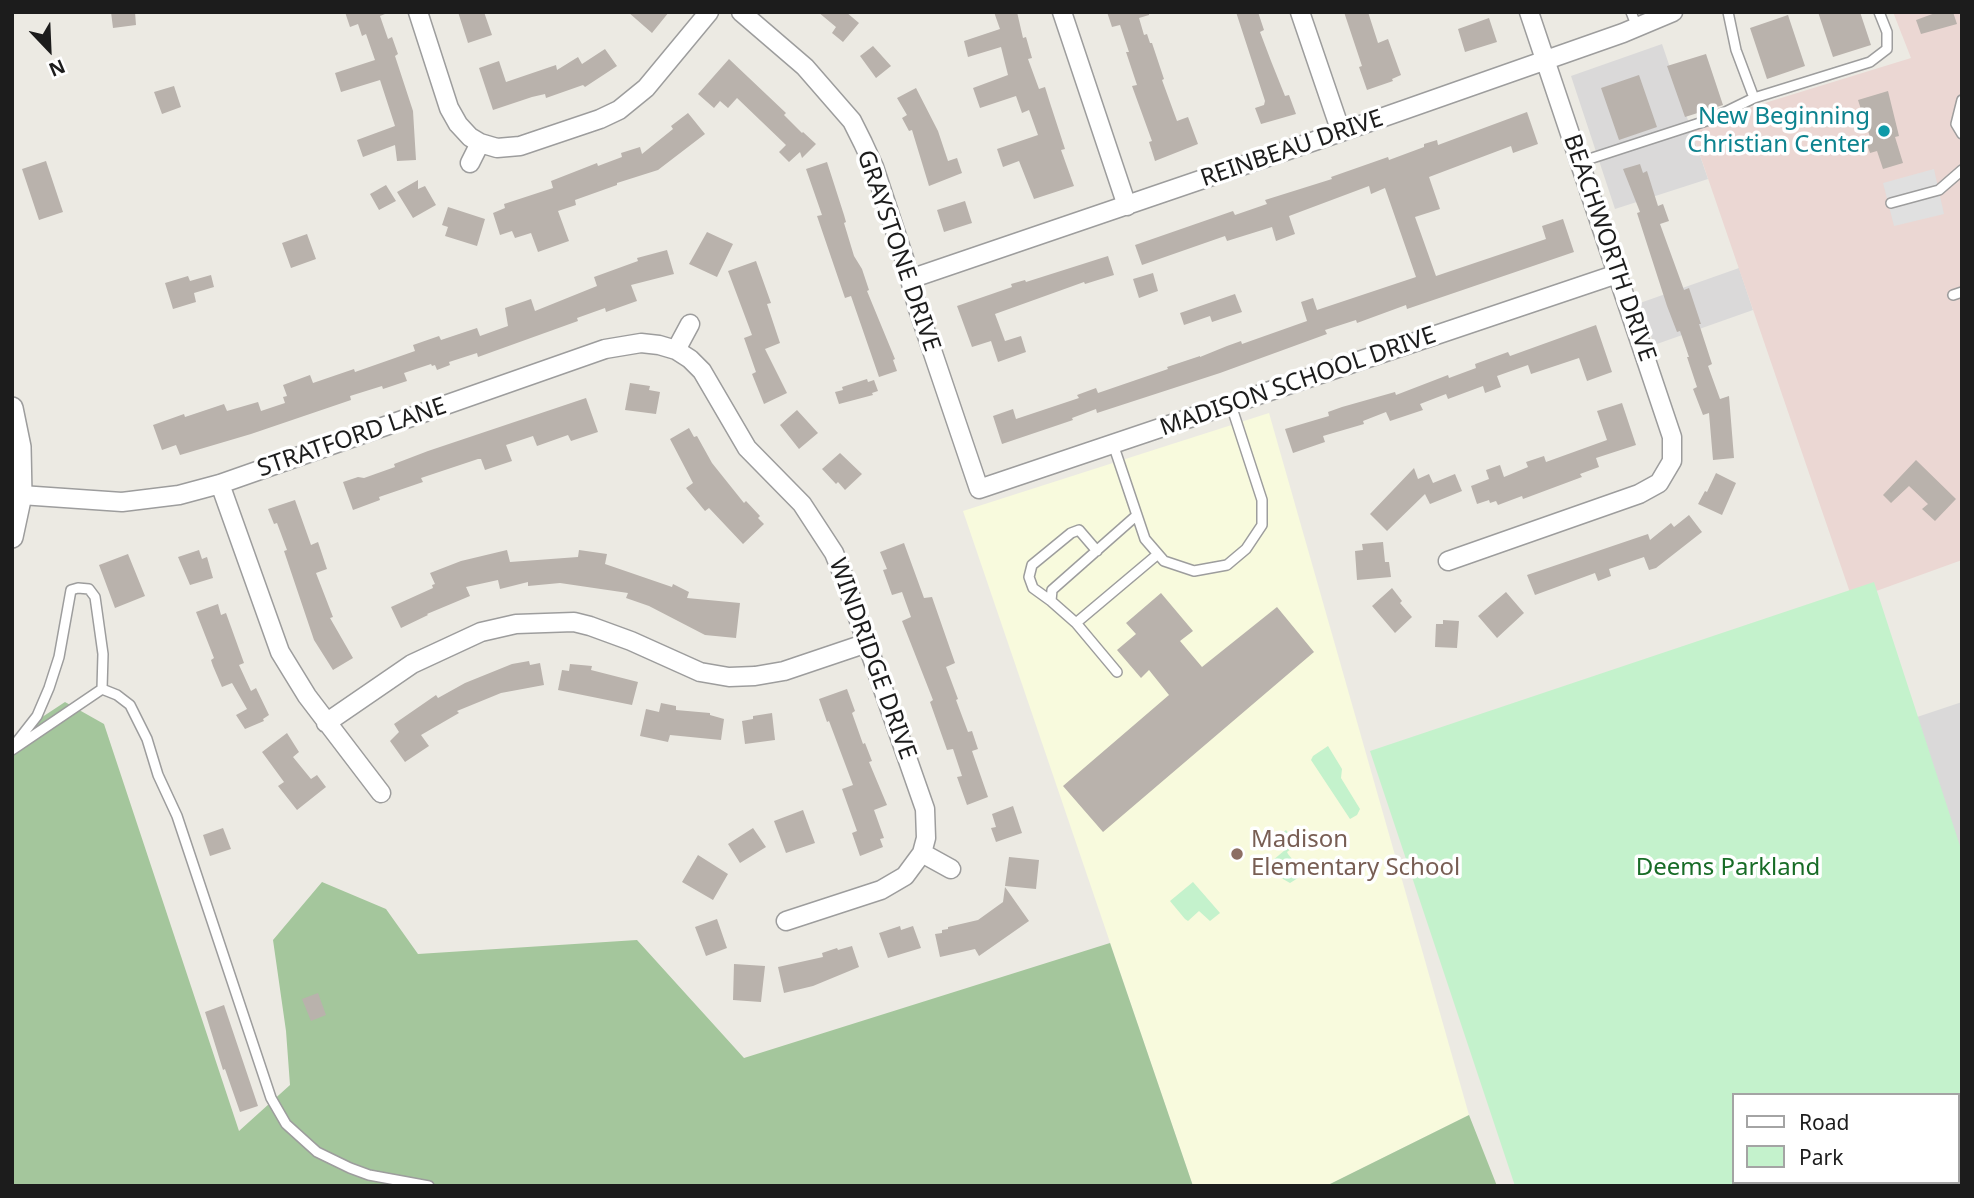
<!DOCTYPE html>
<html>
<head>
<meta charset="utf-8">
<style>
	body { margin:0 }
	#map { position:relative; width:1974px; height:1198px; overflow:hidden; background:#eceae3; font-family:"Noto Sans",sans-serif }
	canvas { display:block }
	.frame { position:absolute; inset:0; border:14px solid #1c1c1c; pointer-events:none }
	.legend { position:absolute; left:1732px; top:1093px; width:228px; height:91px; box-sizing:border-box; background:#fff; border:2px solid #a4a4a4; margin:0; padding:9px 12px; list-style:none; font-size:21px; color:#1c1c1c }
	.legend li { display:flex; align-items:center; gap:14px; height:35px }
	.legend b { width:35px; border:2px solid #a4a4a4 }
	.north { position:absolute; left:14px; top:14px; width:70px; height:70px; -webkit-text-stroke:5px #fff; paint-order:stroke; rotate:157deg; font-size:19px; font-weight:700; line-height:28px; text-align:center; color:#1c1c1c }
	.north::after { content:''; display:block; margin:auto; width:24px; height:32px; background:#1c1c1c; clip-path:polygon(50% 0,100% 100%,50% 72%,0 100%) }
</style>
</head>
<body>
<div id="map">
<canvas width="1974" height="1198"></canvas>
<div class="frame"></div>
<ul class="legend">
<li><b style="height:9px;background:#fff"></b>Road</li>
<li><b style="height:19px;background:#c4f2cc"></b>Park</li>
</ul>
<div class="north">N</div>
</div>
<script>
const context = document.querySelector('canvas').getContext('2d');
context.lineJoin = 'round';
function fillPath(path, color) {
  context.fillStyle = color;
  context.fill(path, 'evenodd');
}
function poly(rows) {
  const path = new Path2D();
  for (const r of rows) {
    path.moveTo(r[0], r[1]);
    for (let i = 2; i < r.length; i += 2) path.lineTo(r[i], r[i + 1]);
  }
  return path;
}
function strokePath(path, color, width, dash) {
  context.strokeStyle = color;
  context.lineWidth = width;
  context.lineCap = dash ? 'butt' : 'round';
  context.setLineDash(dash || []);
  context.stroke(path);
}
function write(font, color, halo, rows, align = 'center') {
  context.font = font + ' "Noto Sans",sans-serif';
  context.lineWidth = 7;
  context.setLineDash([]);
  context.textBaseline = 'middle';
  context.strokeStyle = halo;
  context.fillStyle = color;
  for (const [text, x, y, turn = 0] of rows) {
    context.save();
    context.translate(x, y);
    context.rotate((+turn || 0) * Math.PI / 180);
    context.textAlign = isNaN(turn) ? turn : align;
    if (halo) context.strokeText(text, 0, 0);
    context.fillText(text, 0, 0);
    context.restore();
  }
}
const residential = poly([
	[1662,44,1708,179,1615,209,1571,76],
	[1739,268,1753,310,1654,345,1640,303],
	[1962,702,1962,869,1911,719]
]);
const commercial = poly([
	[1893,12,1962,12,1962,560,1868,594,1857,613,1690,126,1911,58]
]);
const education = poly([
	[1269,413,1469,1115,1326,1186,1193,1186,963,511]
]);
const forest = poly([
	[65,702,104,724,239,1131,290,1085,286,1031,273,940,322,882,386,909,418,954,637,940,744,1058,1110,943,1193,1186,12,1186,12,737],
	[1469,1115,1497,1186,1326,1186]
]);
const park = poly([
	[1874,582,1962,852,1962,1186,1515,1186,1370,751],
	[1734,1095,1958,1095,1958,1182,1734,1182],
	[1328,746,1342,769,1341,778,1360,809,1357,815,1350,819,1311,760,1313,756],
	[1286,830,1297,844,1287,852,1288,854,1301,870,1298,878,1290,883,1283,879,1272,861,1285,850,1277,838],
	[1193,882,1220,913,1210,921,1199,911,1188,921,1185,919,1170,901]
]);
const parking = poly([
	[1934,169,1944,214,1894,226,1883,183]
]);
const building = poly([
	[111,12,135,12,136,25,113,28],
	[345,12,385,12,385,14,380,16,388,39,392,37,398,54,395,56,413,111,416,160,397,161,395,145,363,157,357,140,395,126,380,80,341,92,335,73,375,60,366,34,362,36,358,24,350,27],
	[458,12,484,12,492,35,468,43],
	[628,12,669,12,652,33],
	[818,12,846,12,859,23,843,42,832,33,836,27],
	[994,12,1017,12,1023,38,1026,37,1032,58,1028,59,1039,89,1045,87,1050,103,1065,149,1061,150,1074,186,1034,199,1019,161,1003,167,997,149,1038,135,1029,110,1022,113,1016,96,980,108,973,88,1008,75,1001,47,968,57,964,41,1000,29],
	[1107,12,1149,12,1149,15,1139,18,1144,35,1147,34,1150,43,1152,43,1164,79,1162,80,1177,121,1188,117,1198,144,1155,161,1149,142,1152,141,1132,86,1137,85,1126,52,1129,52,1120,25,1112,27],
	[1236,12,1258,12,1264,30,1260,32,1271,61,1285,96,1289,95,1296,114,1261,124,1255,108,1264,105,1265,101],
	[1344,12,1368,12,1378,43,1388,39,1401,75,1392,79,1393,81,1367,90,1359,67,1362,66],
	[1818,12,1860,12,1871,45,1833,57],
	[1938,12,1953,12,1957,24,1921,34,1916,20],
	[1788,15,1805,66,1767,79,1750,28],
	[1489,18,1497,42,1465,52,1458,29],
	[873,46,891,66,876,78,860,56],
	[605,49,617,66,585,87,583,85,546,98,545,94,532,97,493,110,479,68,499,61,506,82,556,65,557,70,578,57,582,64],
	[1706,54,1723,105,1685,117,1667,66],
	[729,59,786,113,784,115,802,133,803,132,816,144,802,158,800,152,789,162,779,152,786,145,737,98,728,108,720,101,714,108,698,94],
	[1639,75,1657,127,1619,140,1601,88],
	[174,86,181,107,162,114,154,92],
	[916,88,938,131,948,161,957,158,962,173,929,186,912,130,909,131,902,118,907,115,897,98],
	[1888,91,1899,136,1895,137,1903,163,1883,169,1877,151,1870,153,1866,141,1871,140,1858,100],
	[1527,112,1538,144,1513,153,1511,146,1429,177,1440,209,1415,217,1436,276,1546,239,1542,226,1563,219,1574,252,1407,309,1406,305,1357,323,1356,320,1325,330,1327,334,1220,373,1097,413,1096,409,1072,418,1073,420,1002,444,993,416,1013,409,1016,419,1079,398,1077,395,1096,388,1098,393,1168,369,1167,367,1200,356,1200,357,1227,346,1241,341,1242,344,1307,321,1301,302,1313,298,1317,310,1416,277,1385,188,1371,194,1369,186,1289,216,1295,234,1276,241,1272,227,1227,241,1225,236,1142,265,1135,245,1233,211,1235,215,1267,204,1265,200,1332,179,1331,177,1388,157,1389,160,1424,147,1424,144,1437,140,1438,145],
	[688,113,705,134,658,170,617,183,617,185,575,200,576,205,558,211,569,241,538,252,531,233,515,238,512,231,500,235,493,213,505,208,504,204,553,188,551,181,597,163,598,166,622,157,621,153,640,147,642,154,673,129,671,126],
	[46,161,63,212,39,220,22,169],
	[827,162,844,215,846,222,844,223,854,256,862,269,869,290,867,291,895,359,893,360,897,371,879,377,851,296,845,298,817,216,822,215,806,169],
	[1640,164,1643,173,1647,171,1658,206,1663,204,1669,221,1660,224,1684,290,1689,288,1701,324,1699,324,1712,364,1708,366,1720,399,1729,396,1734,458,1713,460,1709,413,1703,415,1693,389,1697,387,1687,357,1689,357,1680,331,1677,332,1667,306,1637,213,1640,212,1623,169],
	[418,180,418,189,425,186,436,205,413,218,397,192],
	[386,185,396,201,379,210,370,194],
	[965,201,972,223,944,232,937,210],
	[448,207,485,219,477,246,445,236,448,227,442,225],
	[707,232,733,244,717,277,689,264],
	[307,234,316,259,291,268,282,243],
	[667,250,674,274,631,285,637,301,606,312,605,308,577,318,578,321,478,357,477,353,449,362,450,365,437,370,435,365,432,366,431,364,404,373,407,381,383,389,382,386,350,396,351,400,251,434,180,455,176,445,162,450,153,425,184,414,185,417,224,404,227,411,258,402,261,411,285,403,283,397,287,396,283,385,310,375,313,383,354,369,355,372,415,351,413,345,439,336,441,340,477,328,480,336,508,326,505,308,531,299,535,311,597,286,594,277,638,261,637,258],
	[1108,256,1114,275,1085,284,1084,282,995,314,1005,341,1021,336,1026,352,998,362,991,341,972,347,957,306,1012,287,1011,284,1025,280,1026,282],
	[756,261,771,303,767,304,780,343,765,349,787,393,764,404,752,374,756,372,744,338,752,335,728,271],
	[1153,273,1158,291,1139,298,1133,279],
	[211,275,214,287,194,293,196,302,173,309,165,283,188,276,190,281],
	[1235,294,1242,312,1212,322,1210,316,1184,325,1180,313],
	[1596,325,1612,372,1587,381,1579,358,1531,374,1528,365,1497,376,1501,387,1485,393,1483,386,1448,399,1446,394,1420,404,1423,410,1390,421,1386,412,1363,421,1364,424,1323,436,1325,442,1293,453,1285,429,1329,416,1328,412,1342,407,1395,392,1396,395,1448,375,1449,378,1476,368,1475,364,1508,352,1510,356],
	[867,379,868,382,874,380,878,391,872,393,873,395,839,404,835,392,843,390,842,387],
	[630,383,650,386,649,390,660,392,656,414,625,410],
	[586,398,598,432,571,441,568,435,537,446,533,436,506,445,512,461,485,470,481,459,478,459,421,478,423,482,379,497,380,500,353,510,343,482,358,477,364,478,395,467,394,464,428,451],
	[1622,403,1636,445,1596,458,1599,467,1580,474,1582,477,1523,499,1522,496,1498,505,1496,501,1490,503,1489,500,1477,504,1471,486,1489,479,1486,470,1500,465,1504,477,1528,467,1526,462,1544,456,1546,462,1607,440,1597,411],
	[797,410,818,433,799,449,780,425],
	[689,428,694,437,697,436,712,463,744,503,746,501,760,516,758,518,764,524,743,544,709,508,705,511,686,488,693,483,670,439],
	[840,453,862,474,845,490,838,482,836,484,822,469],
	[1916,460,1956,499,1935,521,1922,509,1928,504,1909,486,1891,503,1883,495],
	[1414,468,1418,479,1429,474,1433,483,1455,474,1462,491,1430,504,1425,494,1387,531,1370,514],
	[1716,473,1736,483,1722,515,1698,504,1705,491,1707,492],
	[295,500,311,545,318,542,327,569,316,573,333,617,330,618,353,658,333,670,314,640,284,551,287,550,277,523,274,524,268,509],
	[1689,515,1702,532,1656,568,1649,570,1644,557,1609,569,1611,576,1598,581,1595,573,1535,595,1527,575,1648,534,1650,540,1671,523,1674,527],
	[1383,542,1385,562,1389,562,1391,577,1357,580,1355,551,1363,550,1362,544],
	[904,543,924,598,932,597,955,663,946,667,958,699,956,700,968,732,972,731,978,749,972,751,988,797,967,805,957,777,962,776,953,749,947,750,930,702,933,700,902,621,911,617,902,592,892,595,883,570,887,569,880,552],
	[199,550,202,559,207,557,213,578,190,585,178,557],
	[507,550,510,562,578,557,579,550,607,554,605,564,672,587,673,584,689,592,687,598,740,603,736,638,705,635,649,606,626,598,628,593,560,583,528,586,528,582,500,589,498,580,466,587,470,596,427,614,428,615,401,628,391,607,433,588,432,585,435,584,430,573,461,561],
	[128,554,145,596,115,608,99,565],
	[1392,588,1402,601,1400,603,1412,617,1395,633,1372,606],
	[1506,592,1524,613,1497,638,1478,616],
	[1161,593,1193,631,1180,641,1202,667,1277,607,1314,652,1103,832,1063,786,1169,695,1149,670,1141,678,1117,650,1136,634,1126,623],
	[218,604,221,615,226,613,244,663,239,665,251,691,256,688,269,715,263,719,264,721,245,729,236,715,247,709,232,683,222,687,213,666,211,660,214,658,196,612],
	[1443,620,1459,621,1457,648,1435,647,1436,624,1443,624],
	[529,661,530,665,540,663,544,685,501,693,457,711,459,713,421,735,429,746,405,762,390,741,399,732,394,724,436,695,438,698,465,683,512,664],
	[570,664,592,666,591,670,638,682,632,705,558,690,562,670,569,671],
	[847,689,855,711,852,713,863,744,865,743,872,761,869,762,887,805,874,810,884,838,880,839,883,847,860,856,852,833,857,831,842,789,853,785,829,721,827,722,819,699],
	[661,703,676,706,676,710,710,713,710,715,724,719,721,740,670,735,668,742,640,736,646,709,659,712],
	[772,713,775,740,745,744,742,721,753,719,753,716],
	[287,733,299,752,293,757,311,779,317,775,326,787,297,810,278,786,284,782,262,752],
	[1013,806,1022,833,996,842,991,828,996,827,992,814],
	[803,810,815,843,786,853,774,821],
	[223,828,231,849,210,856,203,835],
	[753,828,766,847,740,863,728,844],
	[698,855,728,874,713,900,682,882],
	[1009,857,1039,860,1036,889,1005,886],
	[1005,887,1029,921,979,956,975,949,940,957,935,934,942,933,942,930,948,929,948,927,978,920,1003,902],
	[717,919,727,948,706,956,695,927],
	[900,926,901,930,913,926,921,948,888,958,879,933],
	[852,946,859,967,813,986,784,993,778,967,823,957,822,953,837,948,838,950],
	[734,964,765,966,761,1002,733,1000],
	[318,993,326,1015,311,1021,302,999],
	[224,1005,258,1106,240,1112,225,1069,223,1070,205,1012]
]);
const service = poly([
	[1631,12,1637,27],
	[1728,12,1736,50,1754,98],
	[1962,100,1956,124,1962,134],
	[1580,162,1709,120,1754,98,1870,62,1887,49,1887,32,1879,12],
	[1891,203,1939,190,1962,170],
	[1953,295,1962,292],
	[1113,444,1145,539,1164,561,1194,571,1227,565,1246,549,1262,525,1262,500,1231,405],
	[1051,601,1033,588,1029,577,1032,565,1071,533,1079,530,1097,551],
	[1076,623,1051,601,1052,590,1137,515],
	[1117,672,1076,623,1158,554],
	[102,689,117,695,130,705,147,739,158,775,177,816,271,1098,286,1124,317,1152,350,1168,369,1175,429,1186],
	[12,748,37,716,49,688,59,657,71,590,78,588,89,589,95,597,97,611,103,654,102,689,12,750]
]);
const minor = poly([
	[418,12,449,108,458,124,470,137,480,143,497,148,520,146,600,119,619,110,646,88,709,12],
	[741,12,805,67,852,121,863,143,874,167,904,258,918,309,979,489,1617,274],
	[1062,12,1127,206],
	[1300,12,1341,132],
	[470,163,480,143],
	[910,279,1341,132,1623,33,1673,12],
	[676,350,690,324],
	[220,484,280,652,307,696,381,793],
	[21,495,122,502,179,495,220,484,605,349,641,343,659,345,676,350,690,359,702,371,747,448,802,504,834,553,843,575,925,809,926,838,922,853,905,876,881,890,786,921],
	[1448,561,1639,494,1659,483,1672,461,1672,437,1529,12],
	[326,723,412,664,481,632,516,624,574,622,590,626,631,641,700,672,729,677,755,676,784,671,867,643],
	[922,853,951,869]
]);
const tertiary = poly([
	[12,408,20,447,21,495,12,537]
]);
const markers = [
	[1884,131,7,"#0f9aa8"],
	[1237,854,7,"#8d6e63"]
];
const cultureNames = [
	["New Beginning",1870,117],
	["Christian Center",1870,145]
];
const streetNames = [
	["REINBEAU DRIVE",1292,149,-19],
	["BEACHWORTH DRIVE",1609,248,71],
	["GRAYSTONE DRIVE",898,251,71],
	["MADISON SCHOOL DRIVE",1298,382,-19],
	["STRATFORD LANE",352,438,-19],
	["WINDRIDGE DRIVE",872,659,70]
];
const educationNames = [
	["Madison",1251,840],
	["Elementary School",1251,868]
];
const parkNames = [
	["Deems Parkland",1728,868]
];
fillPath(residential, '#dad9d9');
fillPath(commercial, '#ebd7d3');
fillPath(education, '#f8fadd');
fillPath(forest, '#a4c69c');
fillPath(park, '#c4f2cc');
fillPath(parking, '#e0e0e0');
fillPath(building, '#b9b2ac');
strokePath(service, '#9d9d9d', 12);
strokePath(minor, '#9d9d9d', 21);
strokePath(tertiary, '#9d9d9d', 24);
strokePath(service, '#fff', 9);
strokePath(minor, '#fff', 18);
strokePath(tertiary, '#fff', 21);
for (const [x, y, r, color] of markers) {
  const dot = new Path2D();
  dot.arc(x, y, r, 0, 2 * Math.PI);
  context.fillStyle = color;
  context.fill(dot);
  strokePath(dot, '#fff', 2.5);
}
write('24px', '#0d838f', '#fff', cultureNames, 'right');
write('24px', '#1c1c1c', '#fff', streetNames);
write('24px', '#785e54', '#fff', educationNames, 'left');
write('24px', '#186c27', '#fff', parkNames);
</script>
</body>
</html>
